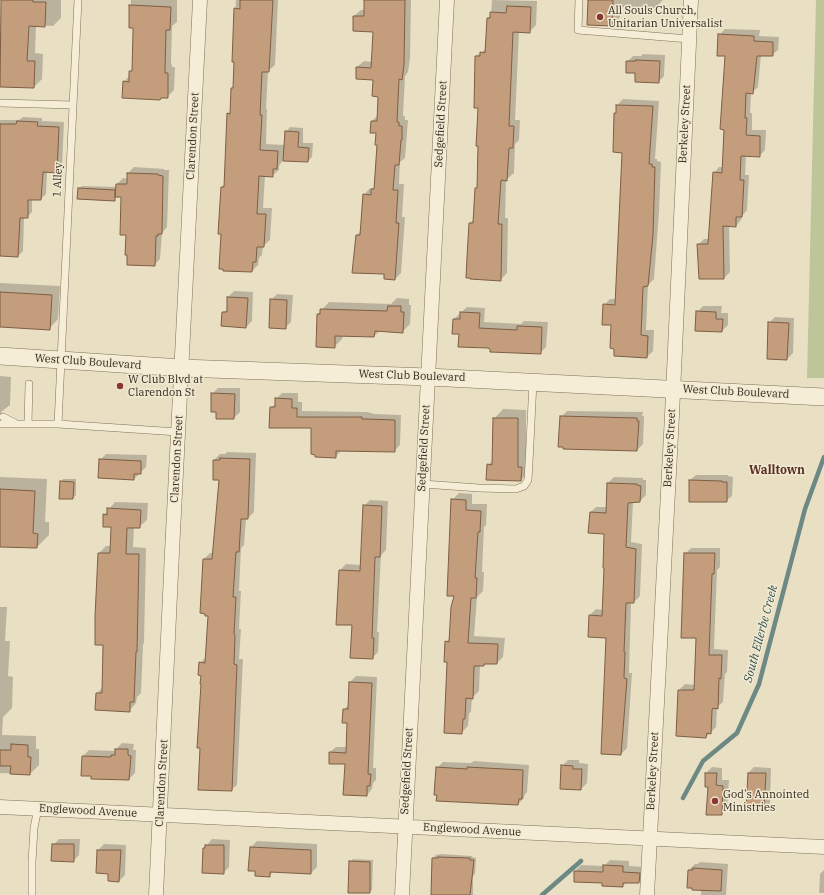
<!DOCTYPE html>
<html>
<head>
<meta charset="utf-8">
<style>
	body { margin:0 }
	canvas { display:block; background:#e9dfc3 }
</style>
</head>
<body>
<canvas width="824" height="895"></canvas>
<script>
const context = document.querySelector('canvas').getContext('2d');
context.lineJoin = 'round';
function fillPath(path, color) {
  context.fillStyle = color;
  context.fill(path, 'evenodd');
}
function poly(rows) {
  const path = new Path2D();
  for (const r of rows) {
    path.moveTo(r[0], r[1]);
    for (let i = 2; i < r.length; i += 2) path.lineTo(r[i], r[i + 1]);
  }
  return path;
}
function strokePath(path, color, width, dash) {
  context.strokeStyle = color;
  context.lineWidth = width;
  context.lineCap = dash ? 'butt' : 'round';
  context.setLineDash(dash || []);
  context.stroke(path);
}
function write(font, color, halo, rows, align = 'center') {
  context.font = font + ' "IBM Plex Serif",serif';
  context.lineWidth = 3;
  context.setLineDash([]);
  context.textBaseline = 'middle';
  context.strokeStyle = halo;
  context.fillStyle = color;
  for (const [text, x, y, turn = 0] of rows) {
    context.save();
    context.translate(x, y);
    context.rotate((+turn || 0) * Math.PI / 180);
    context.textAlign = isNaN(turn) ? turn : align;
    if (halo) context.strokeText(text, 0, 0);
    context.fillText(text, 0, 0);
    context.restore();
  }
}
const green = poly([
	[816,0,824,0,824,378,807,378]
]);
const shadow = poly([
	[2,0,61,0,61,18,53,26,36,25,35,53,43,54,42,79,34,87,0,85,0,33,1,32],
	[131,0,177,0,177,22,172,26,171,62,172,67,175,67,174,90,167,97,163,97,160,99,124,82,130,75,130,72,133,69,133,27,130,27],
	[236,0,278,0,275,65,268,71,266,109,267,109,266,144,285,145,286,132,290,127,303,128,303,143,313,143,312,157,308,161,283,160,279,166,279,170,272,176,265,176,263,208,272,208,270,240,263,246,262,255,259,258,258,265,252,271,222,187,225,184,228,114,231,111,232,88,234,86,236,61,233,61],
	[365,0,411,0,410,58,408,72,405,76,403,116,405,116,405,120,408,120,405,158,400,162,399,184,404,184,402,217,405,217,401,273,395,279,385,273,356,236,361,231,364,195,370,188,373,189,375,186,378,144,377,132,372,121,378,115,379,96,374,79,357,67,364,61,373,62,374,31,354,16,361,10,365,10],
	[492,0,537,1,536,25,529,32,519,32,515,120,520,120,519,140,515,144,514,173,506,180,505,218,508,218,507,273,500,280,470,223,474,219,476,188,478,186,479,107,476,56,487,48,488,18,491,15],
	[589,0,663,0,655,8,620,7,620,17,612,25],
	[725,29,760,30,759,36,779,37,778,50,772,55,761,55,758,87,751,93,750,113,752,113,752,130,766,130,765,150,759,156,746,155,745,175,749,175,747,210,742,216,741,220,736,226,729,225,730,272,724,278,698,245,704,239,710,239,714,173,719,167,723,167,726,55,719,35],
	[643,54,665,55,664,76,658,82,636,72,627,62,633,56,641,56],
	[623,99,659,101,655,159,657,159,657,161,661,162,659,212,654,279,648,285,646,330,654,330,653,351,647,357,612,324,604,305,610,299,616,299,623,152,617,112,617,105],
	[23,117,42,118,42,121,64,122,62,167,57,172,47,172,46,194,41,199,32,199,32,212,27,217,24,217,23,251,18,256,0,255,0,120,19,120],
	[134,167,164,169,164,170,169,170,167,227,162,233,160,259,154,265,127,234,122,197,117,196,114,200,79,188,82,186,117,187,117,184,123,178,128,179,128,173],
	[0,283,60,286,58,319,49,329,0,326],
	[234,291,253,292,252,321,246,327,223,313,228,308,228,297],
	[277,294,293,295,291,322,285,328,271,300],
	[397,298,409,299,409,305,411,305,410,324,402,332,380,331,374,336,343,335,342,339,334,347,318,314,329,302,391,304],
	[703,306,722,306,721,313,728,313,728,325,722,331,697,312],
	[467,307,485,308,484,322,521,324,524,321,548,322,546,347,540,353,491,348,460,333,454,319],
	[775,317,794,318,793,353,787,359,769,323],
	[0,376,11,377,10,405,1,412,0,417],
	[218,388,240,388,240,412,234,418,217,411,212,394],
	[282,393,298,393,298,402,302,402,302,411,367,412,374,414,401,415,400,445,394,451,341,451,335,457,312,427,271,408,276,403,276,399],
	[503,409,526,410,526,458,531,470,522,479,487,479,488,465,493,460,494,419],
	[567,411,643,412,642,416,644,416,643,444,637,450,561,417],
	[227,452,256,453,254,512,248,518,246,518,244,545,241,548,239,591,241,591,239,629,241,629,239,659,243,659,237,785,231,790,202,675,200,663,207,656,209,615,204,559,210,553,214,553,220,479,214,460,220,454,225,454],
	[106,454,147,455,146,467,134,479,100,460],
	[696,475,728,475,728,476,733,477,732,496,726,501,690,480],
	[0,477,47,479,45,522,49,522,49,535,37,547,0,546],
	[614,477,643,478,643,480,646,480,646,495,640,501,633,502,631,542,642,544,640,596,634,602,631,602,629,673,632,673,627,748,621,754,607,637,590,615,596,609,603,610,605,533,590,513,596,507,607,507,608,483],
	[63,479,76,479,76,495,73,498,61,482],
	[459,493,472,494,472,504,487,504,486,525,484,527,482,572,484,572,483,591,477,597,474,636,505,638,503,657,497,663,486,663,484,665,480,665,479,691,472,698,471,711,469,714,468,726,462,732,446,642,451,637,455,595,452,500],
	[370,500,388,501,386,550,381,555,377,632,379,632,378,652,372,658,353,624,337,624,340,570,346,564,361,565,364,506],
	[115,502,148,503,147,520,139,527,134,527,133,547,146,548,144,643,143,645,141,693,137,697,136,703,129,711,97,693,103,687,104,644,99,553,106,546,112,546,112,526,104,515],
	[691,548,720,548,720,567,717,570,714,649,728,650,727,672,725,674,723,702,717,707,716,727,706,737,679,690,685,684,695,685,697,637,685,554],
	[0,607,7,607,5,641,10,641,8,676,13,677,12,708,3,717,2,735,36,736,36,749,39,749,39,765,30,774,0,773],
	[356,676,377,677,373,768,376,768,376,780,373,783,372,789,367,795,346,763,330,752,336,747,348,747,349,722,344,710,349,704,350,682],
	[122,743,134,744,133,750,136,750,135,773,129,779,83,756,89,750,116,751,116,749],
	[568,760,579,760,579,763,588,764,587,783,581,789,562,766],
	[474,761,529,765,527,792,524,796,524,798,518,804,437,768,443,762,471,763],
	[712,767,722,768,722,780,729,780,727,808,721,814,709,786,706,773],
	[754,767,771,768,770,803,764,809,747,808,748,773],
	[59,839,80,839,79,855,73,861,53,845],
	[212,839,230,840,229,867,223,873,204,849],
	[257,841,317,844,317,867,311,873,274,871,269,876,251,847],
	[104,844,126,845,125,875,119,881,109,880,109,873,98,850],
	[441,854,472,856,472,857,476,858,475,874,473,876,473,895,432,895,433,858,436,855],
	[353,859,373,860,372,890,369,892,350,862],
	[610,860,629,861,629,866,645,867,645,876,639,882,627,882,622,886,603,882,575,881,575,871,581,865,604,866],
	[700,862,728,864,726,895,701,895,701,888,689,870,695,864,698,864],
	[824,870,824,893,819,893,820,874]
]);
const stream = poly([
	[683,798,703,761,737,733,759,684,805,509,824,457],
	[542,895,581,861]
]);
const building = poly([
	[1,0,33,0,33,2,46,2,45,27,29,26,27,61,35,61,34,88,0,87,1,0],
	[240,0,273,0,269,72,262,72,260,115,262,115,260,150,278,151,277,169,273,169,273,177,259,176,257,214,266,214,264,247,257,247,256,262,253,262,252,272,223,271,223,269,219,269,221,234,218,234,221,187,224,187,227,113,230,114,231,88,233,88,234,62,232,62,234,8,240,9,240,0],
	[364,0,405,0,404,65,402,80,399,79,397,122,399,122,399,126,402,126,402,140,401,140,399,165,395,165,393,190,398,190,396,223,399,223,395,280,384,279,384,274,352,273,356,235,360,235,363,194,371,195,371,189,374,189,377,145,375,145,376,133,370,133,371,121,377,121,378,97,372,96,373,80,356,79,356,67,371,68,373,32,353,31,353,16,364,16,364,0],
	[588,0,613,0,612,26,587,25,588,0],
	[129,5,171,7,170,30,166,30,165,69,165,73,168,73,168,98,161,98,160,100,122,98,123,81,129,82,129,71,132,71,133,30,133,28,129,28,129,5],
	[507,6,531,7,530,33,513,32,509,126,514,126,513,148,509,148,507,181,501,180,498,224,502,224,501,281,470,279,470,278,466,278,467,257,469,223,473,223,475,188,477,188,478,146,476,146,478,108,474,108,475,56,480,56,480,52,485,53,487,18,490,18,490,12,506,13,507,6],
	[718,34,754,36,754,41,773,42,773,56,757,56,753,94,746,93,745,118,747,118,746,135,760,136,760,157,741,156,740,180,744,180,742,217,736,217,736,227,723,226,724,279,699,279,697,244,708,244,713,172,722,173,724,130,720,129,725,56,717,56,718,34],
	[636,60,660,61,659,83,635,82,635,73,626,73,626,61,636,61,636,60],
	[616,105,653,106,649,164,652,164,652,167,655,167,653,235,648,286,643,287,641,335,648,336,647,358,614,356,614,349,610,348,611,325,602,325,603,304,615,305,622,153,613,152,614,113,616,113,616,105],
	[17,121,38,122,37,126,59,127,57,173,43,172,41,200,28,200,28,218,20,218,18,257,0,256,0,124,16,124,17,121],
	[285,131,299,132,298,147,309,148,308,162,283,161,285,131],
	[127,173,158,174,158,175,163,176,162,234,158,234,158,236,156,236,155,266,127,265,127,255,125,255,126,235,120,235,121,197,115,197,116,184,127,184,127,173],
	[78,188,115,190,115,201,77,199,78,188],
	[0,292,52,295,50,330,0,327,0,292],
	[227,297,248,298,246,328,221,326,222,312,227,312,227,297],
	[270,299,287,300,286,329,269,328,270,299],
	[388,306,401,306,401,312,404,312,403,333,375,331,374,337,335,336,335,348,316,347,317,314,320,314,320,309,387,311,388,306],
	[696,311,716,312,716,319,723,319,722,332,695,331,696,311],
	[460,312,480,313,479,328,517,330,517,326,542,327,541,354,490,352,490,349,488,348,458,347,459,334,452,334,453,319,460,319,460,312],
	[768,322,789,323,787,360,767,359,768,322],
	[211,393,235,394,234,419,216,419,216,412,211,412,211,393],
	[275,398,292,399,292,408,297,408,297,417,362,417,362,419,367,419,395,420,395,452,336,451,336,458,315,457,315,455,311,454,311,428,269,428,270,407,275,407,275,398],
	[560,416,637,418,637,421,639,421,637,451,563,449,563,447,558,447,560,416],
	[493,418,518,418,518,467,522,467,521,481,486,480,487,464,492,465,493,418],
	[220,458,250,459,248,519,241,519,239,552,236,552,233,597,236,597,234,634,235,635,234,664,237,665,232,791,198,790,200,748,197,748,201,684,200,684,201,676,198,675,199,662,205,663,208,616,205,616,205,614,200,613,203,559,212,559,219,480,213,480,213,460,220,460,220,458],
	[99,459,141,461,141,474,134,474,134,480,98,478,99,459],
	[689,480,722,481,722,482,727,482,727,502,689,502,689,480],
	[60,481,74,482,73,499,59,499,60,481],
	[607,483,637,484,637,485,641,486,640,502,628,503,626,547,636,549,634,603,626,603,624,652,625,652,624,678,627,679,621,755,601,754,606,638,588,637,589,615,602,616,604,568,603,568,604,534,588,533,590,512,606,513,607,483],
	[0,489,35,491,33,533,38,534,37,548,0,547,0,489],
	[451,499,466,500,466,510,481,511,480,532,478,532,475,578,477,578,476,598,471,598,468,643,498,644,497,664,484,664,484,666,474,666,473,699,466,698,465,719,463,719,462,734,444,733,447,662,444,662,445,641,449,642,451,607,454,596,447,596,451,499],
	[363,505,382,506,380,557,375,557,372,638,374,638,373,659,350,658,352,625,336,625,339,570,360,571,363,505],
	[107,508,141,510,140,528,127,528,126,554,139,554,137,652,136,652,134,702,130,702,130,712,95,710,96,693,102,693,103,645,95,645,95,617,98,553,110,553,111,527,103,527,103,514,107,515,107,508],
	[684,553,715,553,714,574,712,574,709,655,722,655,721,679,719,678,718,709,713,708,712,710,711,734,707,733,706,738,676,736,678,690,694,690,696,638,681,638,684,553],
	[349,682,372,683,368,774,371,774,370,786,367,786,367,796,343,795,345,764,329,764,329,752,346,753,347,723,342,723,343,709,348,709,349,682],
	[11,744,28,745,28,757,31,757,30,775,10,774,11,766,0,766,0,750,11,750,11,744],
	[115,749,128,749,128,755,131,756,129,780,91,779,91,776,81,776,82,756,111,757,111,755,115,755,115,749],
	[561,765,573,766,573,769,582,769,581,790,560,789,561,765],
	[436,767,467,769,467,767,523,770,522,799,519,799,518,805,436,801,437,795,434,795,436,767],
	[705,773,717,773,716,785,723,786,722,815,706,815,708,787,705,787,705,773],
	[748,773,766,773,764,810,746,809,748,773],
	[52,844,74,844,74,862,51,861,52,844],
	[205,845,224,845,224,874,202,873,203,848,205,848,205,845],
	[250,847,311,850,311,874,270,872,270,877,255,876,255,871,248,871,250,847],
	[97,850,121,850,119,882,108,881,108,874,96,873,97,850],
	[438,857,470,858,470,860,474,860,470,895,431,895,432,858,438,858,438,857],
	[349,861,370,862,370,893,348,893,349,861],
	[603,865,623,866,623,872,640,873,639,883,623,883,623,887,602,886,602,883,574,882,574,871,603,872,603,865],
	[693,868,722,870,721,891,692,890,692,888,687,888,688,870,693,870,693,868]
]);
const service = poly([
	[579,0,578,30,689,39],
	[0,103,73,105],
	[3,417,15,423],
	[0,424,58,424,78,0],
	[28,424,29,384],
	[58,424,178,432],
	[423,484,479,488,516,489,524,486,528,480,529,463,533,382],
	[32,895,32,862,34,828,38,808]
]);
const minor = poly([
	[0,807,824,847],
	[156,895,172,552,200,0],
	[402,895,447,0],
	[647,895,672,415,691,0]
]);
const tertiary = poly([
	[0,356,182,368,428,377,824,397]
]);
const markers = [
	[600,17,4,"#8a3632"],
	[120,386,4,"#8a3632"],
	[715,801,4,"#8a3632"]
];
const poiNames = [
	["All Souls Church,",608,11],
	["Unitarian Universalist",608,24],
	["W Club Blvd at",128,380],
	["Clarendon St",128,393],
	["God's Annointed",723,795],
	["Ministries",723,808]
];
const streetNames = [
	["Sedgefield Street",441,124,-87],
	["Berkeley Street",685,124,-87],
	["Clarendon Street",193,136,-87],
	["1 Alley",58,180,-87],
	["West Club Boulevard",88,362,4],
	["West Club Boulevard",412,376,2],
	["West Club Boulevard",736,392,3],
	["Sedgefield Street",424,448,-87],
	["Berkeley Street",670,448,-87],
	["Clarendon Street",177,459,-87],
	["Sedgefield Street",407,771,-87],
	["Berkeley Street",653,771,-87],
	["Clarendon Street",162,783,-87],
	["Englewood Avenue",88,811,3],
	["Englewood Avenue",472,830,3]
];
const neighbourhoodNames = [
	["Walltown",777,471]
];
const waterNames = [
	["South Ellerbe Creek",761,634,-75]
];
fillPath(green, '#bec598');
fillPath(shadow, '#0003');
strokePath(stream, '#6d8983', 4.5);
fillPath(building, '#c39d7c');
strokePath(building, '#7d5e44', 1);
strokePath(service, '#81715c', 8);
strokePath(minor, '#81715c', 15);
strokePath(tertiary, '#81715c', 18);
strokePath(service, '#f5edd5', 7);
strokePath(minor, '#f5edd5', 14);
strokePath(tertiary, '#f5edd5', 17);
for (const [x, y, r, color] of markers) {
  const dot = new Path2D();
  dot.arc(x, y, r, 0, 2 * Math.PI);
  context.fillStyle = color;
  context.fill(dot);
  strokePath(dot, '#f1e9d1', 1.5);
}
write('11px', '#32291e', '#f1e9d1', poiNames, 'left');
write('11px', '#32291e', '#f1e9d1', streetNames);
write('bold 12px', '#5a3122', '#f1e9d1', neighbourhoodNames);
write('italic 12px', '#2f5150', '#f1e9d1', waterNames);
</script>
</body>
</html>
